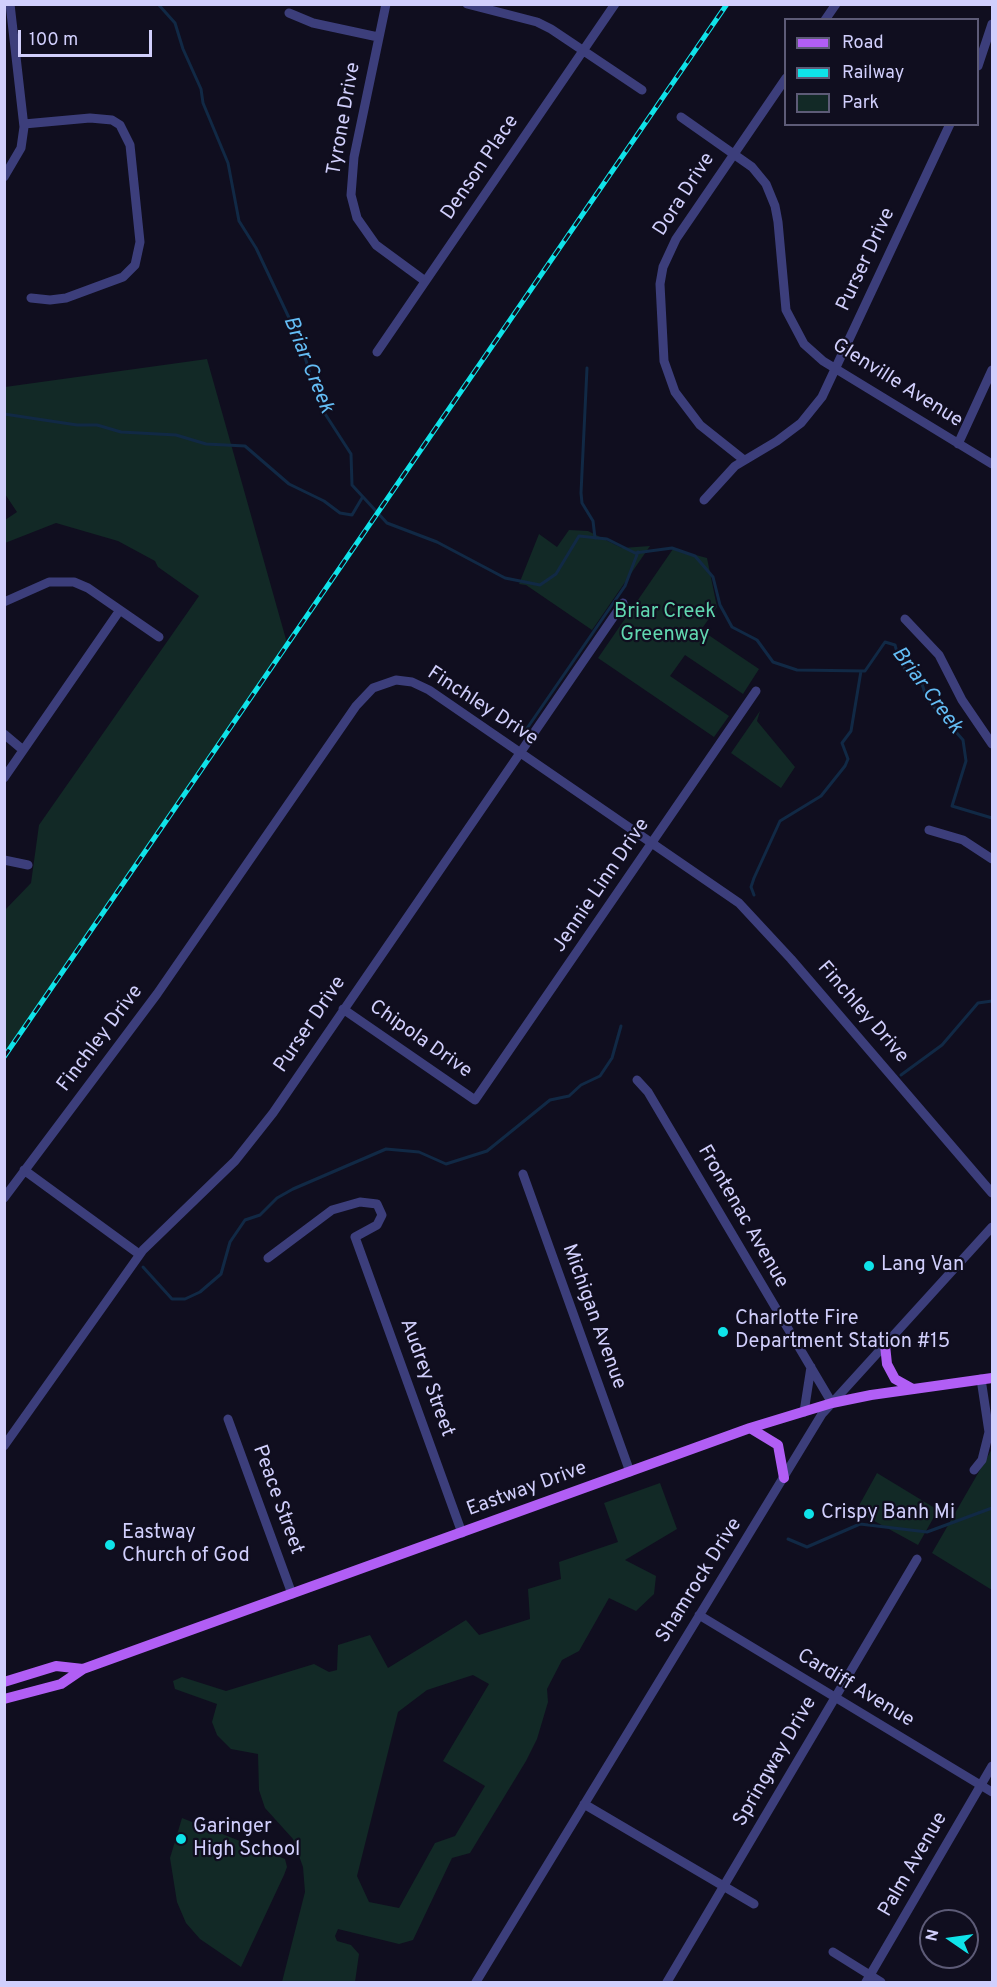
<!DOCTYPE html>
<html>
<head>
<meta charset="utf-8">
<style>
	body { margin:0 }
	#map { position:relative; width:997px; height:1987px; overflow:hidden; background:#100e1f; font-family:Overpass,sans-serif }
	canvas { display:block }
	.frame { position:absolute; inset:0; border:6px solid #d1cffc; pointer-events:none }
	.legend { position:absolute; left:784px; top:18px; width:195px; height:108px; box-sizing:border-box; background:#100e1f; border:2px solid #5d5b77; margin:0; padding:8px 10px; list-style:none; font-size:18px; color:#d1cffc }
	.legend li { display:flex; align-items:center; gap:12px; height:30px }
	.legend b { width:30px; border:2px solid #5d5b77 }
	.north { position:absolute; left:919px; top:1909px; width:60px; height:60px; box-sizing:border-box; background:#100e1f; border:2px solid #5d5b77; border-radius:50%; rotate:283deg; font-size:16px; font-weight:700; line-height:24px; text-align:center; color:#d1cffc }
	.north::after { content:''; display:block; margin:auto; width:21px; height:27px; background:#0fe3e9; clip-path:polygon(50% 0,100% 100%,50% 72%,0 100%) }
	.scale { position:absolute; left:18px; top:30px; width:134px; height:27px; box-sizing:border-box; border:3px solid #d1cffc; border-top:0; padding-left:8px; font-size:18px; line-height:21px; white-space:nowrap; color:#d1cffc; -webkit-text-stroke:4px #100e1f; paint-order:stroke }
</style>
</head>
<body>
<div id="map">
<canvas width="997" height="1987"></canvas>
<div class="frame"></div>
<ul class="legend">
<li><b style="height:8px;background:#b15ef5"></b>Road</li>
<li><b style="height:8px;background:#0fe3e9"></b>Railway</li>
<li><b style="height:16px;background:#122926"></b>Park</li>
</ul>
<div class="north">N</div>
<div class="scale">100 m</div>
</div>
<script>
const context = document.querySelector('canvas').getContext('2d');
context.lineJoin = 'round';
function fillPath(path, color) {
  context.fillStyle = color;
  context.fill(path, 'evenodd');
}
function poly(rows) {
  const path = new Path2D();
  for (const r of rows) {
    path.moveTo(r[0], r[1]);
    for (let i = 2; i < r.length; i += 2) path.lineTo(r[i], r[i + 1]);
  }
  return path;
}
function strokePath(path, color, width, dash) {
  context.strokeStyle = color;
  context.lineWidth = width;
  context.lineCap = dash ? 'butt' : 'round';
  context.setLineDash(dash || []);
  context.stroke(path);
}
function write(font, color, halo, rows, align = 'center') {
  context.font = font + ' Overpass,sans-serif';
  context.lineWidth = 4.5;
  context.setLineDash([]);
  context.textBaseline = 'middle';
  context.strokeStyle = halo;
  context.fillStyle = color;
  for (const [text, x, y, turn = 0] of rows) {
    context.save();
    context.translate(x, y);
    context.rotate((+turn || 0) * Math.PI / 180);
    context.textAlign = isNaN(turn) ? turn : align;
    if (halo) context.strokeText(text, 0, 0);
    context.fillText(text, 0, 0);
    context.restore();
  }
}
const green = poly([
	[207,359,287,643,5,1055,5,910,31,883,39,825,199,596,158,567,155,561,118,541,56,523,5,543,5,520,17,512,5,494,5,387],
	[569,530,588,531,622,548,650,546,592,630,526,585,519,584,539,534,557,547],
	[673,549,707,558,717,607,701,630,759,669,743,694,685,655,670,676,729,716,714,737,598,658],
	[760,711,757,721,795,767,781,788,731,753],
	[992,1449,992,1590,932,1553],
	[877,1473,938,1510,918,1545,856,1511],
	[660,1483,677,1529,625,1560,656,1576,654,1594,636,1611,609,1598,579,1651,562,1660,547,1689,548,1702,537,1739,526,1761,470,1853,452,1858,413,1940,399,1944,338,1929,335,1936,337,1941,351,1945,359,1954,355,1982,282,1982,305,1892,303,1867,293,1839,265,1808,259,1790,258,1754,231,1749,217,1735,212,1722,217,1704,175,1689,173,1681,182,1677,226,1691,314,1664,329,1672,337,1670,338,1645,370,1635,388,1668,466,1620,479,1635,530,1619,528,1589,561,1579,559,1562,618,1542,604,1503],
	[473,1675,489,1684,443,1761,485,1786,455,1836,435,1843,399,1908,369,1902,357,1876,398,1712,427,1690],
	[182,1818,285,1859,287,1867,284,1875,241,1967,200,1939,186,1923,177,1902,170,1858]
]);
const stream = poly([
	[158,4,175,23,183,49,201,89,203,103,228,163,239,221,256,248,300,341,320,406,351,454,352,485,387,523,437,542,505,578,540,585,556,574,579,536,607,539,635,553,672,548,695,556,713,577,720,605,732,627,757,640,773,662,797,670,865,671,885,642,895,645,899,660,909,675,921,681,927,699,963,740,966,761,952,806,992,818],
	[587,368,581,493,582,503,593,521,595,538],
	[4,414,77,425,97,425,121,432,176,435,206,444,245,446,289,484,324,501,340,513,352,515,362,498],
	[521,737,625,586,638,552],
	[754,895,751,887,754,878,780,821,821,796,845,766,848,759,842,743,851,731,861,671],
	[901,1075,942,1045,978,1003,992,1001],
	[143,1267,172,1299,185,1299,200,1292,221,1274,230,1242,245,1220,260,1215,277,1198,293,1189,386,1149,419,1152,446,1164,487,1151,550,1100,569,1096,581,1085,600,1076,612,1058,621,1026],
	[788,1539,807,1547,860,1524,927,1532,992,1508]
]);
const minor = poly([
	[386,4,354,157,351,195,357,218,376,245,425,281],
	[467,4,537,22,551,29,642,90],
	[289,13,313,23,378,37],
	[825,20,836,4],
	[978,66,992,24],
	[681,117,752,167,766,184,775,206,778,222,786,310,804,344,823,361,992,464],
	[24,124,90,118,112,120,120,125,130,145,140,242,135,265,123,277,66,298,50,300,31,298],
	[4,177,21,148,24,127,10,4],
	[377,352,615,4],
	[958,444,992,370],
	[744,460,700,425,675,392,664,361,660,284,663,267,676,239,786,78],
	[704,500,735,466,777,441,801,423,822,397,950,124],
	[4,602,49,582,74,582,88,588,159,637],
	[905,619,939,655,962,700,992,744],
	[4,734,23,750],
	[4,778,120,610],
	[929,830,963,840,992,859],
	[4,860,28,865],
	[343,1009,475,1100,756,691],
	[637,1080,648,1092,832,1403],
	[24,1170,139,1254],
	[523,1174,630,1472],
	[4,1198,157,994,356,706,373,688,396,680,412,682,429,690,739,903,791,959,992,1193],
	[268,1258,332,1210,360,1202,377,1204,382,1215,377,1225,355,1237,462,1533],
	[804,1412,811,1367],
	[228,1419,292,1594],
	[4,1446,143,1250,235,1161,273,1113,623,603],
	[974,1470,982,1460,989,1432,981,1379],
	[699,1615,992,1792],
	[584,1804,754,1904],
	[833,1952,881,1982],
	[476,1982,822,1414,992,1227],
	[667,1982,917,1559],
	[866,1982,992,1766]
]);
const major = poly([
	[885,1345,887,1364,895,1379,913,1389],
	[750,1428,778,1445,784,1478],
	[4,1682,56,1666,83,1669],
	[4,1699,61,1684,83,1669,750,1428,832,1403,871,1395,992,1378]
]);
const rail = poly([
	[4,1057,727,4]
]);
const markers = [
	[869,1266,6,"#0fe3e9"],
	[723,1332,6,"#0fe3e9"],
	[809,1514,6,"#0fe3e9"],
	[110,1545,6,"#0fe3e9"],
	[181,1839,6,"#0fe3e9"]
];
const streetNames = [
	["Tyrone Drive",345,119,-80],
	["Denson Place",481,168,-56],
	["Dora Drive",685,195,-57],
	["Purser Drive",867,260,-65],
	["Glenville Avenue",897,384,32],
	["Finchley Drive",482,707,33],
	["Jennie Linn Drive",602,886,-56],
	["Finchley Drive",862,1013,49],
	["Purser Drive",311,1025,-56],
	["Finchley Drive",101,1039,-53],
	["Chipola Drive",420,1040,35],
	["Frontenac Avenue",742,1217,60],
	["Michigan Avenue",593,1317,70],
	["Audrey Street",426,1378,70],
	["Eastway Drive",527,1490,-20],
	["Peace Street",277,1500,70],
	["Shamrock Drive",700,1581,-58],
	["Cardiff Avenue",855,1689,31],
	["Springway Drive",776,1762,-60],
	["Palm Avenue",914,1865,-60]
];
const parkNames = [
	["Briar Creek",665,613],
	["Greenway",665,636]
];
const poiNames = [
	["Lang Van",881,1266],
	["Charlotte Fire",735,1320],
	["Department Station #15",735,1343],
	["Crispy Banh Mi",821,1514],
	["Eastway",122,1534],
	["Church of God",122,1557],
	["Garinger",193,1828],
	["High School",193,1851]
];
const waterNames = [
	["Briar Creek",307,365,68],
	["Briar Creek",926,691,53]
];
fillPath(green, '#122926');
strokePath(stream, '#112945', 3);
strokePath(minor, '#3c3e7b', 9);
strokePath(major, '#b15ef5', 10);
strokePath(rail, '#0fe3e9', 5);
strokePath(rail, '#100e1f', 3, [9]);
for (const [x, y, r, color] of markers) {
  const dot = new Path2D();
  dot.arc(x, y, r, 0, 2 * Math.PI);
  context.fillStyle = color;
  context.fill(dot);
  strokePath(dot, '#100e1f', 2);
}
write('20px', '#d1cffc', '#100e1f', streetNames);
write('20px', '#61d7b0', '#100e1f', parkNames);
write('20px', '#d1cffc', '#100e1f', poiNames, 'left');
write('italic 21px', '#64bdf5', '#100e1f', waterNames);
</script>
</body>
</html>
